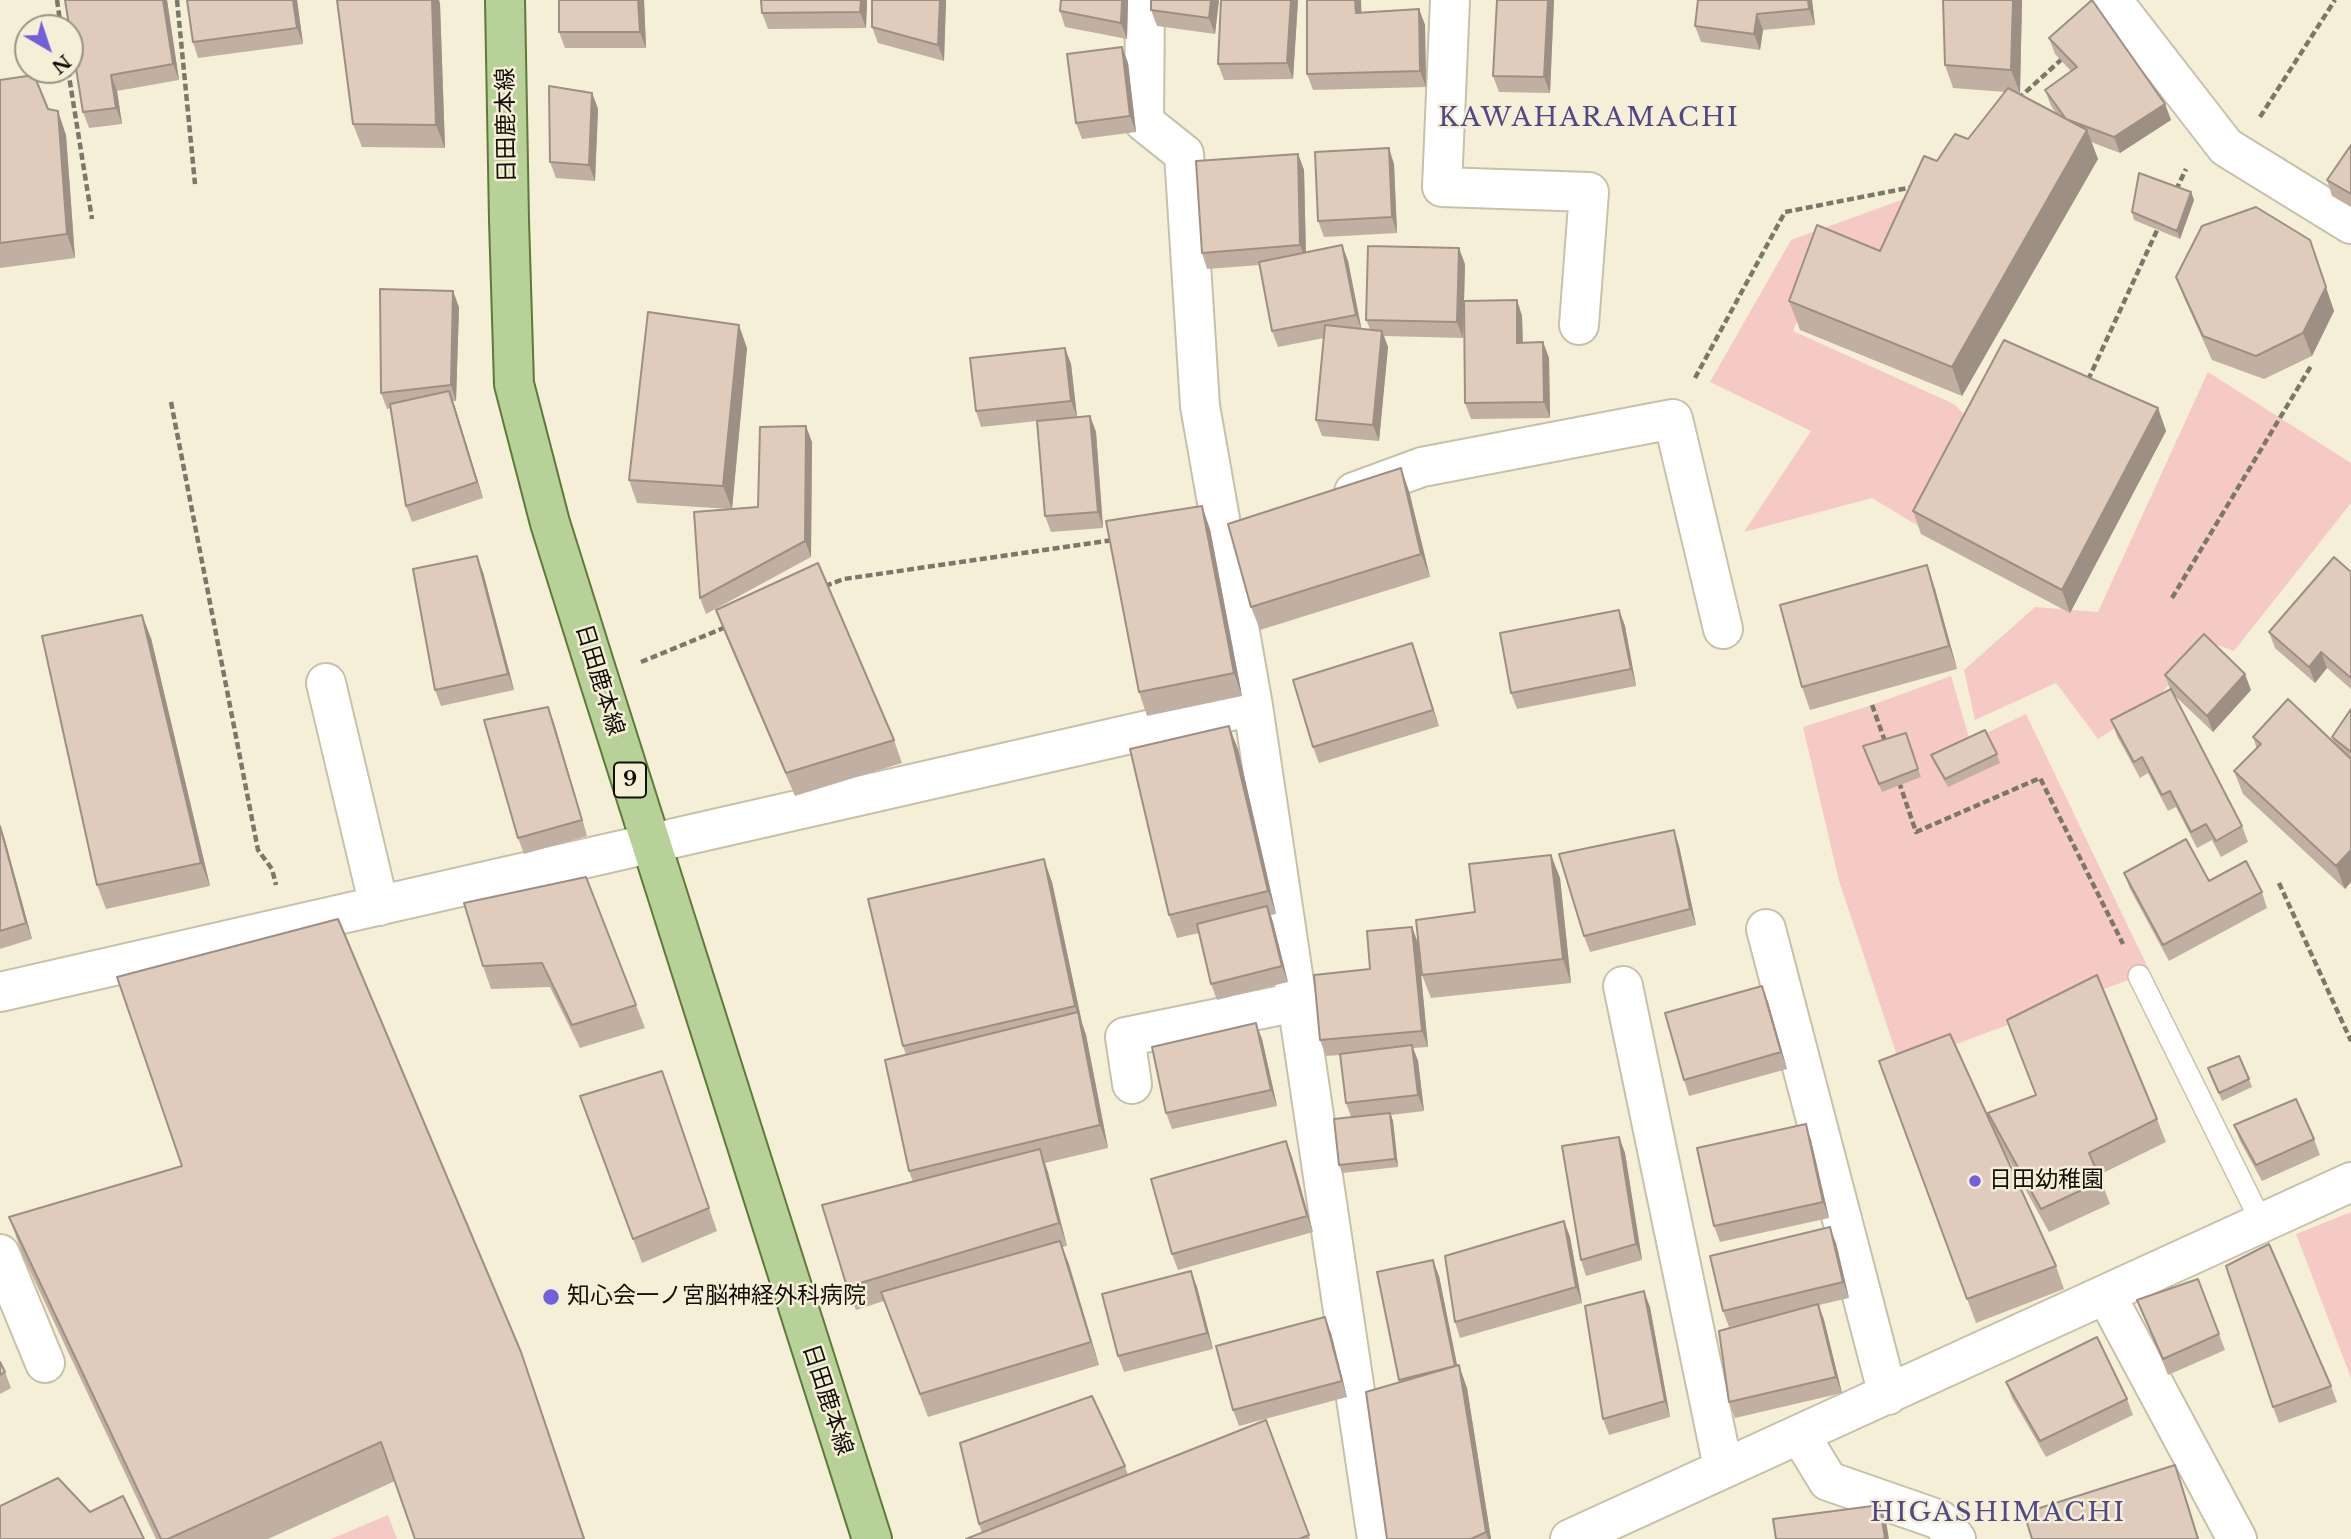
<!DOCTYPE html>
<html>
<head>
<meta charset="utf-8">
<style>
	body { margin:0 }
	#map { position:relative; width:2351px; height:1539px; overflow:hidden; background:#f5efd8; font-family:"Libre Baskerville",serif }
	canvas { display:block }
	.north { position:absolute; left:14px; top:14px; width:70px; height:70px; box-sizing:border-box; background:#f5efd8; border:2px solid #999584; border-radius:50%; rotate:141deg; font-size:19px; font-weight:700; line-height:28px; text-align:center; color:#100e06 }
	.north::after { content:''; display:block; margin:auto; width:24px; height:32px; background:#725fda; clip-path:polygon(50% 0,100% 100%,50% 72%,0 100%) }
</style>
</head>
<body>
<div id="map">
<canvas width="2351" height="1539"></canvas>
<div class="north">N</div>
</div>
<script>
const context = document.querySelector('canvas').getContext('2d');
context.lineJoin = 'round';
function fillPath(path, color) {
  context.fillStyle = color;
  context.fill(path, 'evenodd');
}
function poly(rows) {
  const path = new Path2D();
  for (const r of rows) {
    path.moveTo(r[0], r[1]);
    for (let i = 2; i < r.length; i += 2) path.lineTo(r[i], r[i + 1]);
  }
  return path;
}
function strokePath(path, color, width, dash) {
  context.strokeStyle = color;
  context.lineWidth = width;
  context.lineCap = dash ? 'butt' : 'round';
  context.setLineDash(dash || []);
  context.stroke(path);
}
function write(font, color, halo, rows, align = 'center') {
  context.font = font + ' "Libre Baskerville","Noto Sans JP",serif';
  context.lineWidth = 5;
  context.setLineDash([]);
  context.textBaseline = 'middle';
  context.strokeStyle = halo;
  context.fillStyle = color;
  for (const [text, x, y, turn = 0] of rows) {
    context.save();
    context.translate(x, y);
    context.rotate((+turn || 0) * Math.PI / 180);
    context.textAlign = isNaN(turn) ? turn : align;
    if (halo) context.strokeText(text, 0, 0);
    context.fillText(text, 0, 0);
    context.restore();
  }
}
const green = poly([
	[1926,191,1881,272,1825,249,1793,331,1954,404,1970,420,1920,527,1872,498,1744,532,1811,431,1710,382,1791,240],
	[2208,372,2351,463,2351,503,2234,651,2203,640,2154,703,2098,739,2056,683,1975,720,1964,670,2035,607,2098,612],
	[1951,676,1970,741,2026,714,2150,972,1900,1065,1839,881,1803,727,1872,705],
	[2351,1212,2351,1378,2296,1234],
	[388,1515,397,1539,331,1539]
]);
const path = poly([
	[57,0,61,28],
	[177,0,195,184],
	[68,70,92,219],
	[2018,99,2063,58],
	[2260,117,2335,0],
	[2176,190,2186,169],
	[1695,378,1785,212,1913,187],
	[2088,380,2159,226],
	[171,402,258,850,272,869,276,885],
	[825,586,844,579,1113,540],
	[2172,598,2311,366],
	[641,662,726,627],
	[1872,705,1886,744],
	[1899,782,1916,832,2040,778,2123,944],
	[2279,883,2351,1041]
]);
const lane = poly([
	[2139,976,2262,1223]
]);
const street = poly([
	[1145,0,1144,122,1184,154,1200,406,1253,706,1377,1539],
	[1450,0,1442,187,1589,192,1579,325],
	[2112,0,2226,147,2351,224],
	[1354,492,1422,467,1673,419,1723,629],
	[326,683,379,906],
	[1766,929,1888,1395],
	[1623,986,1723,1467],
	[0,992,1253,706],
	[1132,1084,1125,1037,1297,1002],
	[0,1254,45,1363],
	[2106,1295,2237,1539],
	[1800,1435,1828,1481,1940,1520,1956,1539],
	[1570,1539,2351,1182]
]);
const primary = poly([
	[505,0,509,220,514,384,550,523,597,673,872,1539]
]);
const wall = poly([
	[65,0,167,0,179,80,117,91,122,124,89,128,83,112],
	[297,0,303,44,198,58,193,42],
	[337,0,439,0,440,4,445,148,362,147,353,124],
	[559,0,644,0,646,48,565,48,559,32],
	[867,0,866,28,768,29,762,13],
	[946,0,944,61,878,43,872,27],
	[1128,0,1127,39,1065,27,1060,11],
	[1219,0,1215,34,1157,26,1151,10],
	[1221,0,1298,0,1293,79,1224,80,1218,64],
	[1361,0,1361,13,1419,9,1425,25,1426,87,1313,90,1307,74],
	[1497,0,1554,0,1550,93,1499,92,1493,76],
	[1698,0,1812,0,1815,25,1763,30,1760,50,1701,42,1695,26],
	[2022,0,2020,93,2016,93,2057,114,2051,106,2045,90,2071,71,2055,54,2049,38,2165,104,2171,120,2120,153,2091,142,2098,159,1962,396,1800,330,1789,301,1880,251,2005,92,1953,88,1945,65],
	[1122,47,1128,63,1136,132,1082,139,1076,123],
	[0,80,48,109,66,135,75,258,0,268],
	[592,93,598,109,595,181,556,178,550,162],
	[2351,145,2351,207,2332,196,2327,180],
	[1298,154,1304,170,1306,252,1342,245,1348,261,1361,329,1370,329,1366,320,1465,264,1464,301,1517,300,1522,316,1523,343,1543,342,1549,358,1550,418,1471,419,1465,403,1464,314,1463,338,1384,336,1388,347,1379,441,1322,436,1316,420,1324,338,1278,347,1272,331,1260,265,1207,269,1202,253],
	[1394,164,1397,233,1324,237,1318,221],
	[2191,192,2194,200,2180,239,2134,220,2132,212],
	[2310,240,2334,311,2312,356,2264,379,2212,360,2185,300,2176,277],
	[459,307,456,401,453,401,483,498,412,522,406,506,391,408,387,409,381,393],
	[747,348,732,509,758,507,812,442,811,557,706,614,700,598,730,509,637,503,629,480],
	[1065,348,1071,364,1077,417,1090,416,1096,432,1103,528,1051,532,1045,516,1037,421,981,427,976,411],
	[2158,408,2166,431,2070,613,1921,534,1913,511],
	[1409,491,1430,577,1260,630,1251,607],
	[1210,529,1242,696,1147,716,1139,692],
	[1927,565,1935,589,1957,669,1810,710,1802,687],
	[483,572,514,690,441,706,435,690],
	[2351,572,2351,689,2327,668,2315,683,2275,648,2269,632],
	[716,610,894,740,902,763,795,796,725,634],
	[1619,610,1625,626,1636,686,1517,709,1511,693],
	[151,638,210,886,106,909,97,885],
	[1412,643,1439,726,1319,763,1313,747],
	[2165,675,2251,690,2213,732,2173,694,2242,826,2248,842,2221,857,2212,840,2197,848,2176,807,2168,811,2148,773,2140,778,2117,736,2111,720,2170,689],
	[2351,709,2351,758,2345,754,2351,759,2351,882,2345,889,2243,794,2234,771,2257,749,2253,737,2334,743,2332,737],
	[554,723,587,836,524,854,518,838],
	[1906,733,1921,777,1882,792,1866,755],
	[1238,749,1276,914,1271,915,1288,982,1217,1000,1211,984,1199,933,1177,938,1169,915],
	[1997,754,2000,763,1948,787,1934,763,1931,755],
	[0,825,5,840,32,939,0,949],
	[1679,846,1696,925,1590,952,1584,936],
	[1551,855,1560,878,1571,983,1431,998,1422,975,1475,912],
	[2124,873,2209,881,2262,892,2267,908,2169,961,2130,889],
	[1052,882,1082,1023,1086,1035,1108,1148,1045,1163,1067,1246,1062,1247,1099,1365,928,1417,884,1301,856,1310,847,1287,913,1182,909,1171,906,1055,903,1046],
	[464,903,636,1005,645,1028,580,1048,550,987,491,989,483,966],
	[1418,943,1428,1047,1413,1048,1418,1061,1424,1111,1391,1115,1393,1121,1398,1167,1342,1173,1339,1165,1351,1117,1346,1103,1341,1055,1326,1056,1320,1040,1370,969],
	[1762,986,1768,1002,1787,1069,1689,1096,1684,1080],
	[2007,1020,2157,1119,2166,1142,2099,1175,2110,1204,2049,1232,1998,1140,2056,1266,2064,1289,1976,1323,1879,1061,1995,1133,1988,1113,2036,1095],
	[1262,1039,1277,1106,1172,1129,1166,1113],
	[2208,1068,2249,1079,2252,1087,2222,1101],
	[662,1071,717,1231,642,1263,580,1096],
	[2234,1125,2314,1139,2320,1155,2262,1181,2240,1141],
	[1619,1137,1625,1153,1642,1260,1586,1276,1581,1260],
	[1811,1140,1829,1218,1720,1242,1714,1226],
	[1286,1141,1292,1157,1313,1232,1178,1270,1172,1254],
	[9,1217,521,1352,585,1539,415,1539,395,1481,268,1539,156,1539,23,1256],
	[1564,1221,1570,1237,1582,1303,1460,1338,1455,1322],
	[1836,1243,1849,1298,1819,1305,1824,1320,1842,1393,1735,1418,1729,1402,1771,1317,1729,1327,1723,1311],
	[1377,1272,1439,1276,1457,1366,1467,1388,1491,1539,1387,1539,1400,1382],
	[2198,1279,2225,1350,2168,1375,2137,1300],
	[1197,1287,1213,1349,1124,1372,1118,1356],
	[1650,1307,1670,1417,1609,1435,1603,1419],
	[1331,1333,1347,1397,1239,1426,1233,1410],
	[0,1362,5,1372,11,1388,0,1394],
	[2006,1382,2127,1399,2133,1415,2046,1457,2012,1398],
	[2331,1386,2337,1402,2279,1423,2273,1407],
	[1266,1420,1310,1539,966,1539,982,1533,979,1524,1125,1466,1128,1475]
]);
const shadedWall = poly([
	[163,0,167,0,179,80,173,64],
	[293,0,297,0,303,44,297,28],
	[432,0,439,0,440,4,445,148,436,125],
	[638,0,644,0,646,48,640,32],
	[861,0,867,0,866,28,860,12],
	[940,0,946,0,944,61,938,45],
	[1122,0,1128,0,1127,39,1121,23],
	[1211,0,1219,0,1215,34,1209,18],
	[1291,0,1298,0,1293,79,1287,63],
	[1355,0,1361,0,1362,29,1356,13],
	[1548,0,1554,0,1550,93,1544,77],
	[1808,0,1812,0,1815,25,1809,9],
	[2013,0,2022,0,2020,93,2011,70],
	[1419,9,1425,25,1426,87,1420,71],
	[1757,14,1763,30,1760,50,1754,34],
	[1122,47,1128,63,1136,132,1130,116],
	[111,75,117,91,122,124,116,108],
	[592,93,598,109,595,181,589,165],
	[2165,104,2171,120,2120,153,2114,137],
	[58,111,66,135,75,258,67,234],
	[2087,130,2098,159,1962,396,1952,367],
	[1389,148,1394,164,1397,233,1392,217],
	[1298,154,1304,170,1306,261,1300,245],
	[2191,192,2194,200,2180,239,2177,231],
	[2310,240,2334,311,2312,356,2303,333],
	[1342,245,1348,261,1362,331,1356,315],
	[1459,248,1465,264,1463,338,1457,322],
	[453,291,459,307,456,401,451,385],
	[1517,300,1522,316,1523,359,1517,343],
	[739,325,747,348,732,509,723,486],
	[1382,331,1388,347,1379,441,1373,425],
	[1543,342,1549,358,1550,418,1544,402],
	[1065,348,1071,364,1077,417,1071,401],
	[449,391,455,407,483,498,477,482],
	[2158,408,2166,431,2070,613,2062,590],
	[1090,416,1096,432,1103,528,1098,512],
	[806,426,812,442,811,557,805,541],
	[1401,468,1409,491,1430,577,1421,554],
	[1202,506,1210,529,1242,696,1234,673],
	[477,556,483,572,514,690,508,674],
	[1927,565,1935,589,1957,669,1949,646],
	[1619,610,1625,626,1636,686,1631,669],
	[142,615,151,638,210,886,201,863],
	[1412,643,1418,659,1439,726,1433,710],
	[2321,652,2327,668,2315,683,2309,667],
	[2245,674,2251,690,2213,732,2207,716],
	[548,707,554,723,587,836,582,820],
	[1229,726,1238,749,1276,914,1268,891],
	[0,825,5,840,32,939,26,923],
	[1674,830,1679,846,1696,925,1690,909],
	[2351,850,2351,882,2345,889,2336,866],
	[1551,855,1560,878,1571,983,1563,959],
	[1044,859,1052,882,1082,1023,1086,1035,1108,1148,1100,1125,1079,1017,1075,1006],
	[1267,906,1273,922,1288,982,1282,966],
	[1412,927,1418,943,1428,1047,1422,1031],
	[1762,986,1768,1002,1787,1069,1781,1052],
	[1256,1023,1262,1039,1277,1106,1271,1090],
	[1412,1045,1418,1061,1424,1111,1418,1095],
	[1390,1113,1393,1121,1398,1167,1395,1159],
	[1806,1124,1811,1140,1829,1218,1823,1202],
	[1619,1137,1625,1153,1642,1260,1636,1244],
	[1286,1141,1292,1157,1313,1232,1307,1216],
	[1040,1149,1048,1172,1067,1246,1059,1223],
	[1564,1221,1570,1237,1582,1303,1576,1287],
	[1830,1227,1836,1243,1849,1298,1843,1282],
	[1060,1241,1069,1264,1099,1365,1091,1342],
	[1433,1260,1439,1276,1461,1384,1455,1368],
	[1191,1271,1197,1287,1213,1349,1207,1333],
	[1644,1291,1650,1307,1670,1417,1665,1401],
	[1818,1304,1824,1320,1842,1393,1836,1377],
	[1325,1317,1331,1333,1347,1397,1342,1381],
	[521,1352,535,1391,585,1539,584,1539],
	[1459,1365,1467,1388,1491,1539,1488,1539,1486,1532],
	[2175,1465,2183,1488,2199,1539,2198,1539],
	[1880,1505,1886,1521,1889,1539,1885,1539]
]);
const building = poly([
	[65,0,163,0,173,64,111,75,116,108,83,112,65,0],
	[187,0,293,0,297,28,193,42,187,0],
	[337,0,432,0,436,125,353,124,337,0],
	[559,0,638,0,640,32,559,32,559,0],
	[761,0,861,0,860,12,762,13,761,0],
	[872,0,940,0,938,45,872,27,872,0],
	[1061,0,1122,0,1121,23,1060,11,1061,0],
	[1151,0,1211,0,1209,18,1151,10,1151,0],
	[1221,0,1291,0,1287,63,1218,64,1221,0],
	[1307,0,1355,0,1356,13,1419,9,1420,71,1307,74,1307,0],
	[1497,0,1548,0,1544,77,1493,76,1497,0],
	[1698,0,1808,0,1809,9,1757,14,1754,34,1695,26,1698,0],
	[1943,0,2013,0,2011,70,1945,65,1943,0],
	[2092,0,2165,104,2114,137,2066,119,2045,90,2077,67,2049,38,2092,0],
	[1122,47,1130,116,1076,123,1067,54,1122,47],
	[34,75,48,109,58,111,67,234,0,243,0,80,34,75],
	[549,86,592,93,589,165,550,162,549,86],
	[2008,88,2087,130,1952,367,1789,301,1817,225,1880,251,1924,156,1937,161,1955,134,1968,139,2008,88],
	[2351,145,2351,194,2327,180,2351,145],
	[1389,148,1392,217,1318,221,1315,152,1389,148],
	[1298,154,1300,245,1202,253,1196,161,1298,154],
	[2139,173,2191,192,2177,231,2132,212,2139,173],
	[2256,207,2310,240,2326,287,2303,333,2256,356,2203,336,2176,277,2202,226,2256,207],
	[1342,245,1356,315,1272,331,1259,262,1342,245],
	[1368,246,1459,248,1457,322,1366,320,1368,246],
	[380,289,453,291,451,385,381,393,380,289],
	[1517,300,1517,343,1543,342,1544,402,1465,403,1464,301,1517,300],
	[648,312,739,325,723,486,629,480,648,312],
	[1325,325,1382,331,1373,425,1316,420,1325,325],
	[2004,340,2158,408,2062,590,1913,511,2004,340],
	[1065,348,1071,401,976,411,970,358,1065,348],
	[449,391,477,482,406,506,390,404,449,391],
	[1090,416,1098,512,1045,516,1037,421,1090,416],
	[806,426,805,541,700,598,694,512,758,507,760,427,806,426],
	[1401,468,1421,554,1251,607,1228,524,1401,468],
	[1202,506,1234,673,1139,692,1106,521,1202,506],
	[477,556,508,674,435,690,413,569,477,556],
	[2334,557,2351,572,2351,678,2321,652,2309,667,2269,632,2334,557],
	[818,563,894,740,786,773,716,610,818,563],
	[1927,565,1949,646,1802,687,1780,605,1927,565],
	[1619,610,1631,669,1511,693,1500,633,1619,610],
	[142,615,201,863,97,885,42,636,142,615],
	[2204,634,2245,674,2207,716,2165,675,2204,634],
	[1412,643,1433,710,1313,747,1293,680,1412,643],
	[2171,689,2242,826,2216,841,2206,824,2191,832,2170,791,2162,795,2142,757,2134,762,2111,720,2171,689],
	[2288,699,2351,759,2351,850,2336,866,2234,771,2261,744,2253,737,2288,699],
	[548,707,582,820,518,838,484,720,548,707],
	[2351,709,2351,752,2332,737,2351,709],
	[1229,726,1268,891,1169,915,1130,749,1229,726],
	[1985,730,1997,754,1945,779,1931,755,1985,730],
	[1906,733,1918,769,1879,784,1863,746,1906,733],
	[0,826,26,923,0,931,0,826],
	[1674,830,1690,909,1584,936,1559,854,1674,830],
	[2186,839,2209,881,2246,861,2262,892,2163,945,2124,873,2186,839],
	[1551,855,1563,959,1422,975,1416,920,1475,912,1469,864,1551,855],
	[1044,859,1075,1006,903,1046,868,899,1044,859],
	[586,877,636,1005,572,1025,542,963,483,966,464,903,586,877],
	[1267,906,1282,966,1211,984,1197,924,1267,906],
	[338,919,521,1352,584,1539,415,1539,381,1442,168,1539,161,1539,9,1217,182,1166,117,977,338,919],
	[1412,927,1422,1031,1320,1040,1314,975,1370,969,1367,931,1412,927],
	[2097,975,2157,1119,2089,1153,2101,1181,2041,1209,1988,1113,2036,1095,2007,1020,2097,975],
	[1762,986,1781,1052,1684,1080,1665,1013,1762,986],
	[1078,1012,1100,1125,909,1171,885,1060,1078,1012],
	[1256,1023,1271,1090,1166,1113,1152,1047,1256,1023],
	[1950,1034,2056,1266,1967,1299,1879,1061,1950,1034],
	[1412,1045,1418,1095,1346,1103,1340,1054,1412,1045],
	[2239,1056,2249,1079,2219,1093,2208,1068,2239,1056],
	[662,1071,709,1208,633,1239,580,1096,662,1071],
	[2296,1099,2314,1139,2256,1165,2234,1125,2296,1099],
	[1390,1113,1395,1159,1339,1165,1334,1119,1390,1113],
	[1806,1124,1823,1202,1714,1226,1697,1148,1806,1124],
	[1619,1137,1636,1244,1581,1260,1562,1146,1619,1137],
	[1286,1141,1307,1216,1172,1254,1151,1179,1286,1141],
	[1040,1149,1059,1223,847,1287,822,1205,1040,1149],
	[1564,1221,1576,1287,1455,1322,1445,1256,1564,1221],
	[1830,1227,1843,1282,1723,1311,1710,1256,1830,1227],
	[1060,1241,1091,1342,920,1394,881,1292,1060,1241],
	[2269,1244,2331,1386,2273,1407,2226,1266,2269,1244],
	[1433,1260,1455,1366,1399,1380,1377,1272,1433,1260],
	[1191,1271,1207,1333,1118,1356,1102,1294,1191,1271],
	[2198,1279,2219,1334,2163,1359,2137,1300,2198,1279],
	[1644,1291,1665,1401,1603,1419,1585,1306,1644,1291],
	[1818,1304,1836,1377,1729,1402,1719,1331,1818,1304],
	[1325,1317,1342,1381,1233,1410,1216,1346,1325,1317],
	[2097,1337,2127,1399,2040,1441,2006,1382,2097,1337],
	[0,1362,5,1372,0,1375,0,1362],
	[1459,1365,1486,1532,1471,1539,1387,1539,1366,1392,1459,1365],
	[1092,1396,1125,1466,979,1524,960,1443,1092,1396],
	[1266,1420,1309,1535,1299,1539,966,1539,1266,1420],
	[2175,1465,2198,1539,2032,1539,2024,1513,2175,1465],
	[58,1478,90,1512,123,1496,144,1539,0,1539,0,1506,58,1478],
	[1880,1505,1885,1539,1776,1539,1773,1519,1880,1505]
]);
const markers = [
	[1975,1181,7,"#725fda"],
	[551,1297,9,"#725fda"]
];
const shields = [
	[630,780,32]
];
const shieldNames = [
	["9",630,780]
];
const streetNames = [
	["日田鹿本線",507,125,-91],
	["日田鹿本線",599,680,73],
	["日田鹿本線",827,1400,72]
];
const poiNames = [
	["日田幼稚園",1989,1181],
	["知心会一ノ宮脳神経外科病院",567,1297]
];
const quarterNames = [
	["KAWAHARAMACHI",1589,119],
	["HIGASHIMACHI",1998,1514]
];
fillPath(green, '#f6cac4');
strokePath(lane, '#c7c1aa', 24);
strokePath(street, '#c7c1aa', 42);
strokePath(primary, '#5e7939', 42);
strokePath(path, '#7c7869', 4.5, [7, 3.5]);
strokePath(lane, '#fff', 21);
strokePath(street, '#fff', 38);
strokePath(primary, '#b8d198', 38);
fillPath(wall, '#c1afa2');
fillPath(shadedWall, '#9d8f84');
fillPath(building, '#e0ccbc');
strokePath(building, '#9d8f84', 2);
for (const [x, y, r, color] of markers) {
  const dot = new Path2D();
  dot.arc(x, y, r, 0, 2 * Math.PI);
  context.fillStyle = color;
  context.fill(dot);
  strokePath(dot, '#f5efd8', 2.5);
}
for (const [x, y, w] of shields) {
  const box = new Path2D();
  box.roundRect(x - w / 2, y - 17.5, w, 35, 5);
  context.fillStyle = '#f5efd8';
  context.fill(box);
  strokePath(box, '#100e06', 2);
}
write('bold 21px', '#100e06', null, shieldNames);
write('23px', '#100e06', '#f5efd8', streetNames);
write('23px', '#100e06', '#f5efd8', poiNames, 'left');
context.letterSpacing = '2px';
write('26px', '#4f4987', '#f5efd8', quarterNames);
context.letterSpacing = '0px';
</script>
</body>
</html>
